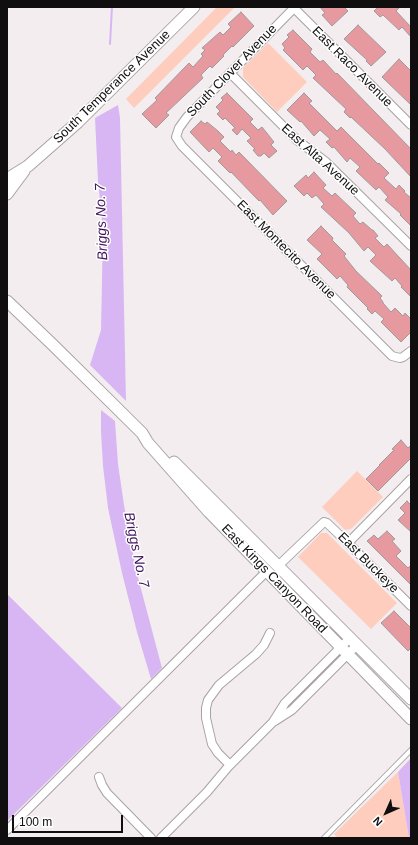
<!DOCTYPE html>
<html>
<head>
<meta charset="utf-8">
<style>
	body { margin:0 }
	#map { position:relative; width:418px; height:845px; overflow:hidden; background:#f3edef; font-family:Helvetica,sans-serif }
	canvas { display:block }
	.frame { position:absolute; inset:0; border:8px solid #100e0f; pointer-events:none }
	.north { position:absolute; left:366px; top:793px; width:40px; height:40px; -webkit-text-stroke:3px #fff; paint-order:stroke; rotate:225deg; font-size:11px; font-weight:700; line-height:16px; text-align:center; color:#100e0f }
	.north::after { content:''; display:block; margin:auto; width:14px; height:18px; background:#100e0f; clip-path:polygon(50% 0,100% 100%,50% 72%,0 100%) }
	.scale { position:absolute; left:12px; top:815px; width:111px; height:18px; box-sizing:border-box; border:2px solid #100e0f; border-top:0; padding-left:5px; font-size:12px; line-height:14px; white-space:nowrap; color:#100e0f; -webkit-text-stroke:3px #fff; paint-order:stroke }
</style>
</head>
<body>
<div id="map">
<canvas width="418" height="845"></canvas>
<div class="frame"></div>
<div class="north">N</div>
<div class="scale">100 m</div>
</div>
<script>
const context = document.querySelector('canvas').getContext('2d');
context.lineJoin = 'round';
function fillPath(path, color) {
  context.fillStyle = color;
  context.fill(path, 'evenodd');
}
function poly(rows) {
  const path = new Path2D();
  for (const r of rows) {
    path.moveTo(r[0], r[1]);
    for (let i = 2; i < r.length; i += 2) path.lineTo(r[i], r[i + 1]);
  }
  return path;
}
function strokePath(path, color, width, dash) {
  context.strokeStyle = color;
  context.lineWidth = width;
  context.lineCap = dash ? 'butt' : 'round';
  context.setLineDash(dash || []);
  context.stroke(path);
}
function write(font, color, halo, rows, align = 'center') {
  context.font = font + ' Helvetica,sans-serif';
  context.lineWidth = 3;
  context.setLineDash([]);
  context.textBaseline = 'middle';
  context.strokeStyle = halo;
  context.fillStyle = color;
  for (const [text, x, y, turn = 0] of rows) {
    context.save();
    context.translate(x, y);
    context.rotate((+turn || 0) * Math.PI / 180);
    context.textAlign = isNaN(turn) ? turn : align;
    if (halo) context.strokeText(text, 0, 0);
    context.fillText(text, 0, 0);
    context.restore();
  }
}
const green = poly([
	[217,7,235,7,134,108,126,99],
	[268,43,307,82,277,112,243,77,243,68],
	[357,471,383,497,351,529,345,530,322,507],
	[321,533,327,533,397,603,371,629,298,557],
	[398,772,409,838,338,838,334,834]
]);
const water = poly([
	[118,105,120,118,126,401,90,365,101,330,103,230,98,181,95,118],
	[101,410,115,421,118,464,124,505,136,570,162,668,151,679,137,632,122,573,108,508,103,466,101,432],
	[7,594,122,708,7,821],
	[411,758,411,838,409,838,398,772]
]);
const stream = poly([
	[110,44,112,7]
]);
const building = poly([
	[320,7,344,7,348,11,332,26,322,15,325,13,320,7],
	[378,7,400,7,396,11,411,27,411,37,402,27,399,30,383,15,380,17,374,11,378,7],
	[241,12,254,26,233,47,232,46,223,55,224,56,212,68,210,66,201,75,203,78,166,113,169,115,156,128,142,114,157,100,155,98,189,63,193,67,203,56,201,54,205,50,202,48,220,32,223,35,231,27,228,24,241,12],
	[358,25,386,52,371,66,366,61,367,60,344,39,358,25],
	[293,30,312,49,310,52,320,62,323,60,336,74,337,73,411,149,411,177,385,149,351,117,350,118,344,112,346,109,313,78,316,75,307,66,303,70,283,50,285,48,282,44,289,37,287,35,293,30],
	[399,59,411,71,411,105,382,77,399,59],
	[227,93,253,119,250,122,258,130,262,127,274,142,271,145,277,151,269,158,264,153,261,156,258,156,253,150,255,149,247,141,251,138,242,129,237,135,232,130,235,128,225,118,223,120,217,114,220,111,216,107,223,100,221,98,227,93],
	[304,93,312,101,309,103,337,131,341,127,378,164,379,163,389,173,384,178,396,189,399,185,405,191,404,192,411,198,411,226,400,215,401,214,385,200,388,197,379,187,376,190,356,171,360,167,350,158,347,162,334,147,332,148,326,142,330,139,320,130,314,136,301,121,300,122,287,110,304,93],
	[201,121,205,124,207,122,218,131,224,137,220,141,231,152,232,150,236,155,239,152,287,201,273,215,260,200,259,201,231,172,230,173,218,161,222,157,213,148,209,152,190,132,201,121],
	[314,172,326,185,323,188,332,196,335,193,356,213,353,216,360,224,363,222,372,230,373,230,378,236,375,238,384,247,387,244,411,270,411,297,401,287,402,286,395,278,392,281,370,261,376,255,368,247,364,251,349,233,321,207,324,204,316,195,312,198,307,193,304,196,294,186,306,175,308,178,314,172],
	[321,226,333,238,332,240,346,254,344,256,356,271,382,296,380,298,383,302,383,303,391,312,395,308,403,316,405,313,411,319,411,332,401,342,381,322,384,319,375,311,372,314,367,309,368,308,347,287,348,285,340,276,337,279,317,259,322,254,307,240,321,226],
	[401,440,408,448,411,445,411,458,378,491,366,479,380,465,379,465,394,450,392,449,401,440],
	[407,501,411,505,411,532,398,520,405,513,400,508,407,501],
	[387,531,395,539,392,541,401,551,396,556,408,568,411,565,411,585,367,541,374,535,378,539,387,531],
	[394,611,411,628,411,648,408,651,381,623,394,611]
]);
const service = poly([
	[324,838,411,750]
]);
const minor = poly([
	[230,73,297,140,326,162,411,246],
	[411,125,294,8,187,117,179,128,176,137,182,146,392,356,400,358,403,357,411,351],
	[348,543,411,479],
	[278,566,324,522,327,523,348,543,411,606],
	[275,721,292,710,357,645],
	[230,765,218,753,212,744,206,718,206,708,208,700,219,685,256,654,264,645,270,633],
	[99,777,102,785,107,793,151,838],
	[7,830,267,571],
	[161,838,207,792,228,767,273,722,285,703,350,638]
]);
const secondary = poly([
	[7,179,28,166,78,122,194,7],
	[7,194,24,171],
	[7,301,53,345,142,433,148,443,209,512,411,719],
	[174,462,411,699]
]);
const streetNames = [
	["East Raco Avenue",352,67,45],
	["South Clover Avenue",232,71,-46],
	["South Temperance Avenue",112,87,-44],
	["East Alta Avenue",320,160,42],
	["East Montecito Avenue",286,250,45],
	["East Buckeye",368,563,45],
	["East Kings Canyon Road",274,579,46]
];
const waterNames = [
	["Briggs No. 7",102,222,-92],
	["Briggs No. 7",136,550,78]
];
fillPath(green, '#fecdbe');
fillPath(water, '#d8b6f4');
strokePath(stream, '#d8b6f4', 2);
fillPath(building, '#e6999e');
strokePath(building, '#a0999a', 1);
strokePath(service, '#a8a2a4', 6);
strokePath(minor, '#a8a2a4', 10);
strokePath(secondary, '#a8a2a4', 13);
strokePath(service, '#fff', 4);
strokePath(minor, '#fff', 8);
strokePath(secondary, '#fff', 11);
write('13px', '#100e0f', '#fff', streetNames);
write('italic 14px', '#3f125a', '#fff', waterNames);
</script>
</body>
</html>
